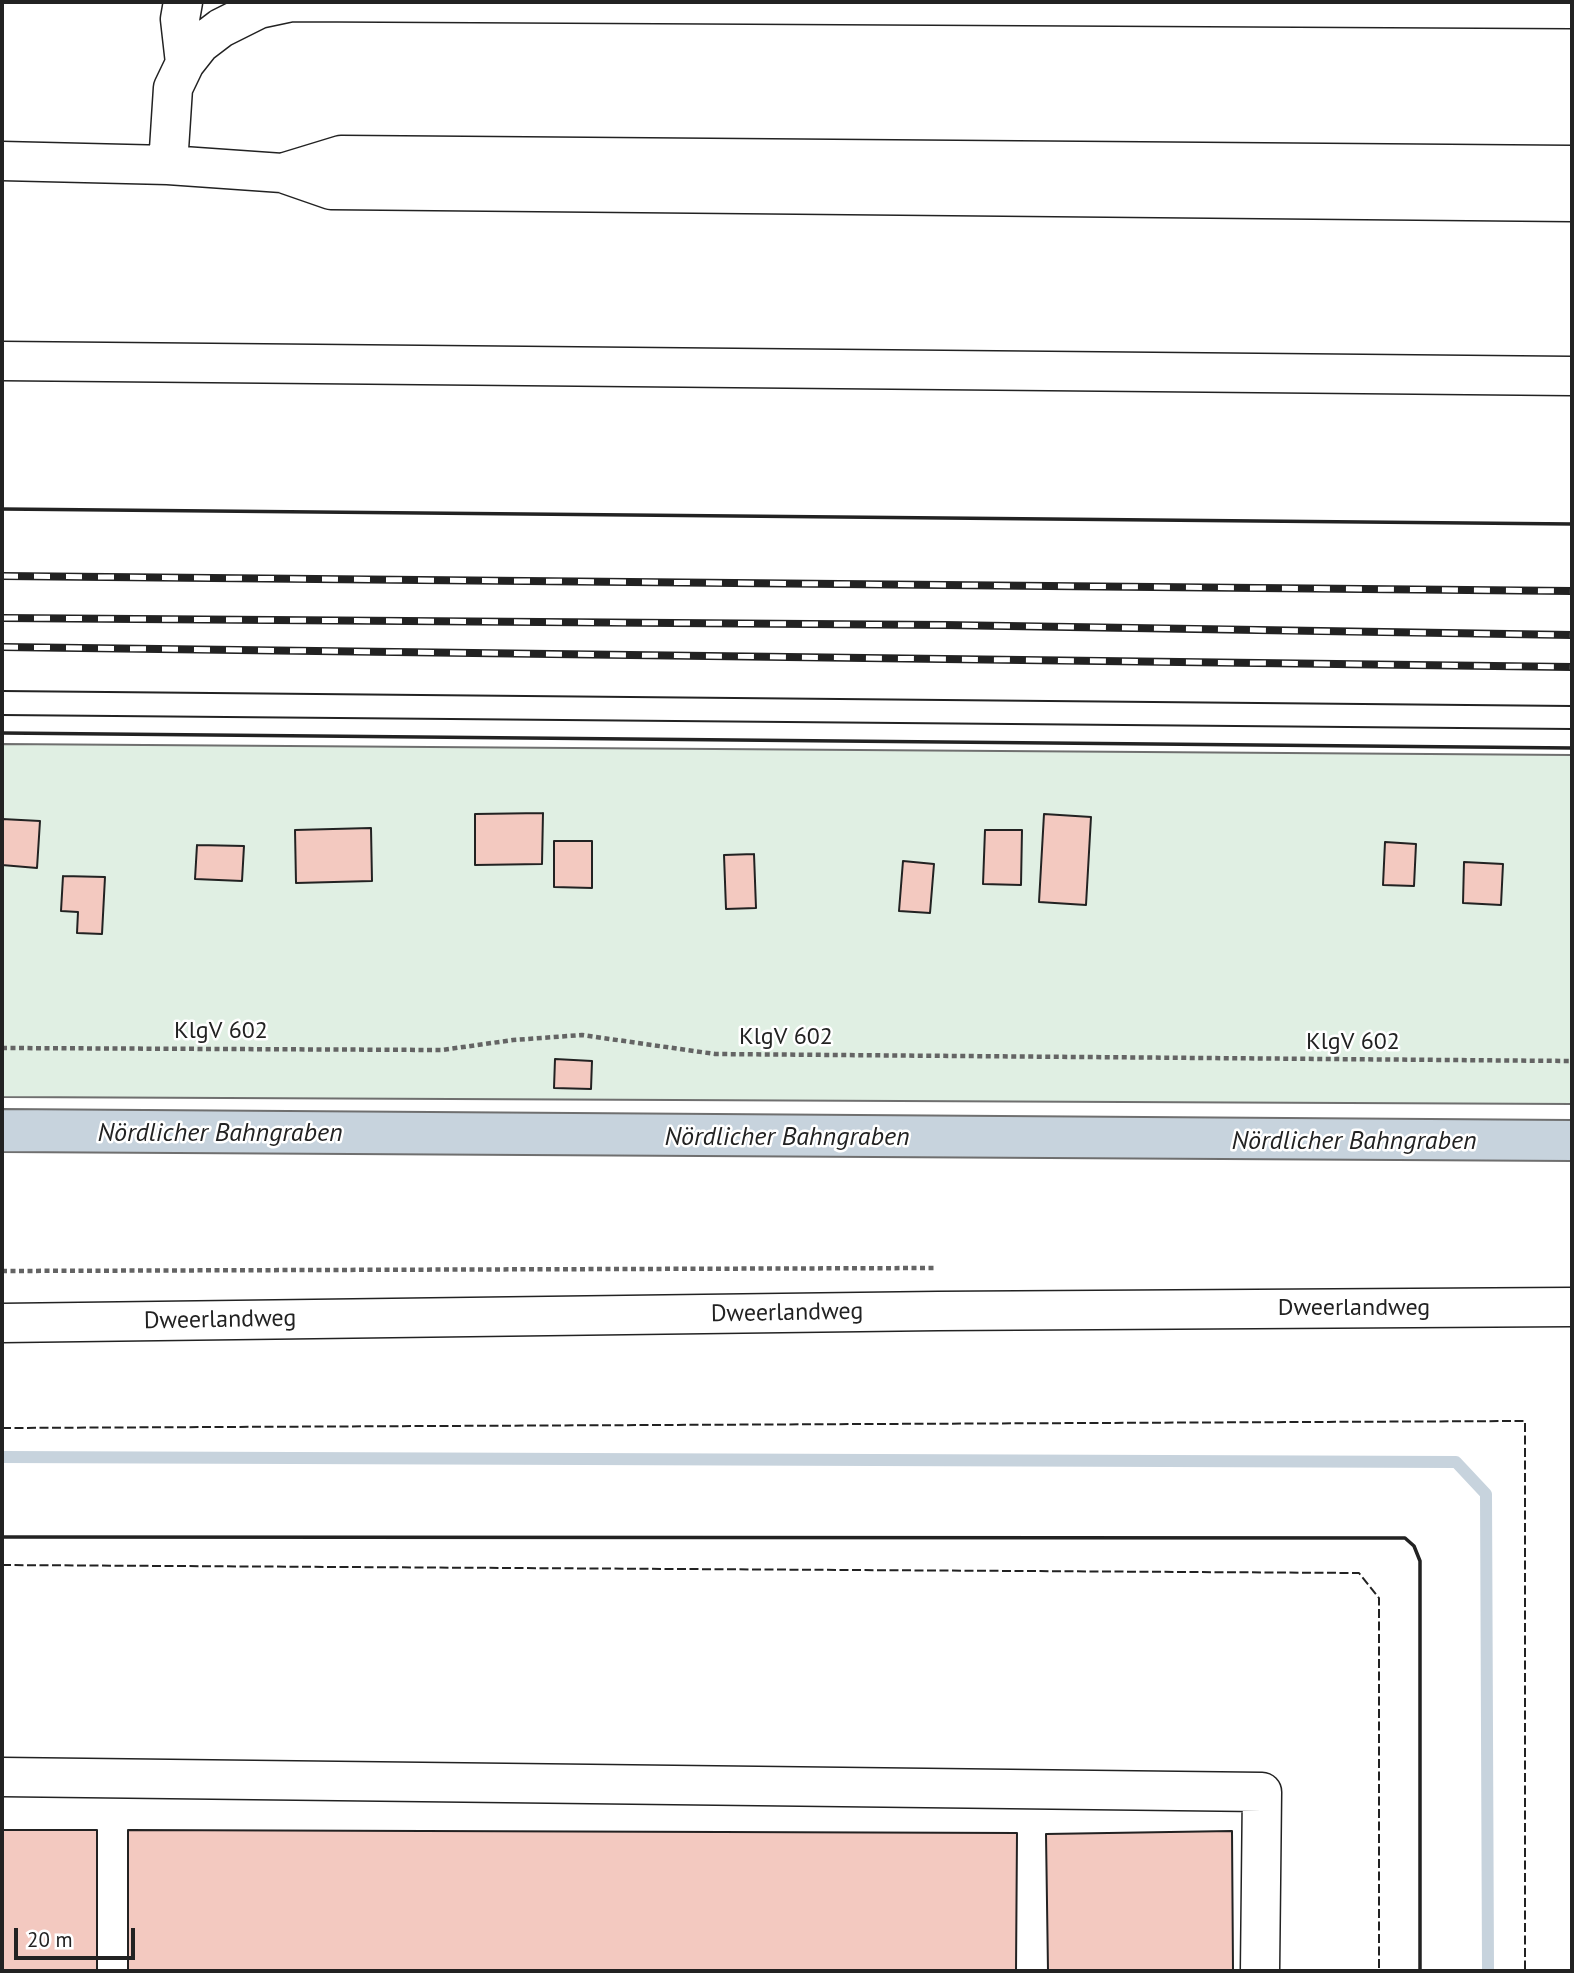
<!DOCTYPE html>
<html>
<head>
<meta charset="utf-8">
<style>
	body { margin:0 }
	#map { position:relative; width:1574px; height:1973px; overflow:hidden; background:#fff; font-family:"PT Sans",sans-serif }
	canvas { display:block }
	.frame { position:absolute; inset:0; border:4px solid #222; pointer-events:none }
	.scale { position:absolute; left:14px; top:1928px; width:121px; height:32px; box-sizing:border-box; border:4px solid #222; border-top:0; padding-left:9px; font-size:21px; line-height:24px; white-space:nowrap; color:#222; -webkit-text-stroke:5px #fff; paint-order:stroke }
</style>
</head>
<body>
<div id="map">
<canvas width="1574" height="1973"></canvas>
<div class="frame"></div>
<div class="scale">20 m</div>
</div>
<script>
const context = document.querySelector('canvas').getContext('2d');
context.lineJoin = 'round';
function fillPath(path, color) {
  context.fillStyle = color;
  context.fill(path, 'evenodd');
}
function poly(rows) {
  const path = new Path2D();
  for (const r of rows) {
    path.moveTo(r[0], r[1]);
    for (let i = 2; i < r.length; i += 2) path.lineTo(r[i], r[i + 1]);
  }
  return path;
}
function strokePath(path, color, width, dash) {
  context.strokeStyle = color;
  context.lineWidth = width;
  context.lineCap = dash ? 'butt' : 'round';
  context.setLineDash(dash || []);
  context.stroke(path);
}
function write(font, color, halo, rows, align = 'center') {
  context.font = font + ' "PT Sans",sans-serif';
  context.lineWidth = 5;
  context.setLineDash([]);
  context.textBaseline = 'middle';
  context.strokeStyle = halo;
  context.fillStyle = color;
  for (const [text, x, y, turn = 0] of rows) {
    context.save();
    context.translate(x, y);
    context.rotate((+turn || 0) * Math.PI / 180);
    context.textAlign = isNaN(turn) ? turn : align;
    if (halo) context.strokeText(text, 0, 0);
    context.fillText(text, 0, 0);
    context.restore();
  }
}
const green = poly([
	[2,744,1572,755,1572,1104,2,1097,2,744]
]);
const water = poly([
	[2,1109,1572,1120,1572,1161,2,1152,2,1109]
]);
const stream = poly([
	[2,1457,1456,1462,1486,1494,1488,1971]
]);
const building = poly([
	[543,813,542,864,475,865,475,814,543,813],
	[1044,814,1091,817,1086,905,1039,902,1044,814],
	[2,819,40,821,37,868,2,865,2,819],
	[371,828,372,881,296,883,295,830,371,828],
	[985,830,1022,830,1021,885,983,884,985,830],
	[554,841,592,841,592,888,554,887,554,841],
	[1385,842,1416,844,1414,886,1383,885,1385,842],
	[197,845,244,846,242,881,195,879,197,845],
	[754,854,756,908,726,909,724,855,754,854],
	[903,861,934,864,930,913,899,911,903,861],
	[1464,862,1503,864,1501,905,1463,903,1464,862],
	[63,876,105,877,102,934,77,933,78,912,61,911,63,876],
	[555,1059,592,1061,591,1089,554,1088,555,1059],
	[2,1830,97,1830,97,1971,2,1971,2,1830],
	[128,1830,1017,1833,1016,1971,128,1971,128,1830],
	[1232,1831,1233,1971,1048,1971,1046,1834,1232,1831]
]);
const path = poly([
	[2,1048,442,1050,513,1040,582,1035,715,1054,1572,1061],
	[2,1271,935,1268]
]);
const minor = poly([
	[183,2,180,19,185,63],
	[2,161,168,165,282,173,341,155,1572,165],
	[168,165,173,88,185,63,200,44,221,28,259,9,292,2,1572,9],
	[282,173,331,190,1572,202],
	[2,361,1572,376],
	[2,1323,938,1311,1572,1307],
	[2,1777,1262,1792,1260,1971]
]);
const tram = poly([
	[2,691,1572,706],
	[2,715,1572,729]
]);
const rail = poly([
	[2,576,1572,591],
	[2,618,944,625,1572,635],
	[2,647,1572,667]
]);
const fence = poly([
	[2,1428,1525,1421,1525,1971],
	[2,1565,1359,1573,1379,1598,1379,1971]
]);
const wall = poly([
	[2,509,1572,524],
	[2,733,1572,748],
	[2,1537,1405,1538,1414,1546,1420,1561,1420,1971]
]);
const streetNames = [
	["KlgV 602",221,1031],
	["KlgV 602",786,1037],
	["KlgV 602",1353,1042],
	["Dweerlandweg",1354,1308],
	["Dweerlandweg",787,1313,-1],
	["Dweerlandweg",220,1320,-1]
];
const waterNames = [
	["Nördlicher Bahngraben",220,1134],
	["Nördlicher Bahngraben",787,1138],
	["Nördlicher Bahngraben",1354,1142]
];
fillPath(green, '#e0efe3');
strokePath(green, '#6f6f6f', 2);
fillPath(water, '#c7d3dd');
strokePath(water, '#6f6f6f', 2);
strokePath(stream, '#c7d3dd', 12);
fillPath(building, '#f3c9c0');
strokePath(building, '#222', 2);
strokePath(minor, '#222', 41);
strokePath(path, '#646464', 4.5, [5, 3.5]);
strokePath(minor, '#fff', 38);
strokePath(tram, '#222', 2);
strokePath(rail, '#222', 8);
strokePath(rail, '#fff', 5, [16]);
strokePath(fence, '#222', 2, [9, 3.5]);
strokePath(wall, '#222', 3.5);
write('24px', '#222', '#fff', streetNames);
write('italic 26px', '#222', '#fff', waterNames);
</script>
</body>
</html>
